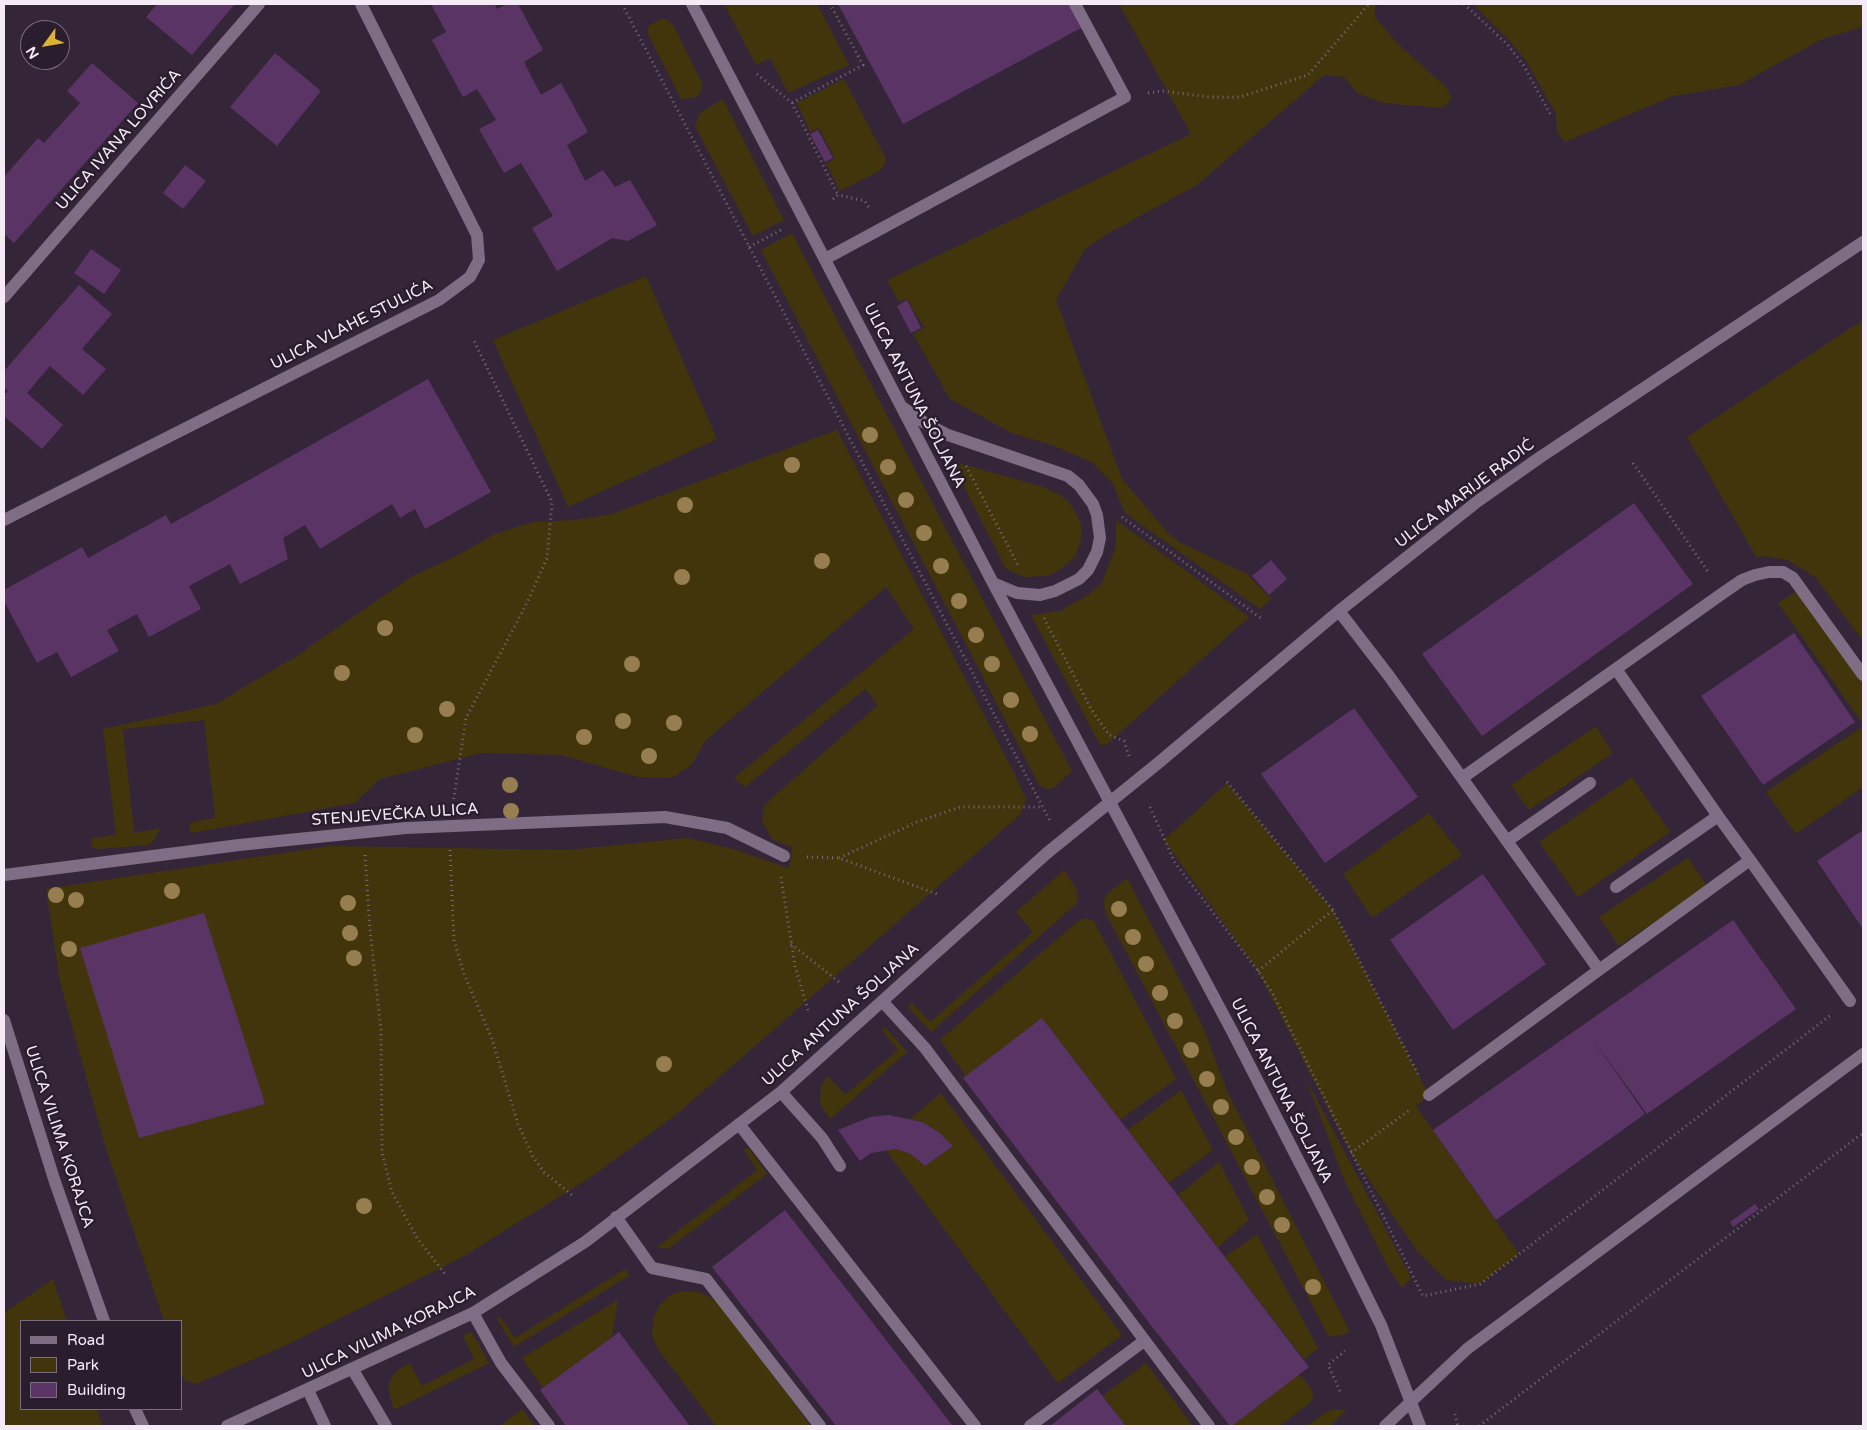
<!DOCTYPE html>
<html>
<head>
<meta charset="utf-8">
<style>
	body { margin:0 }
	#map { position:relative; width:1867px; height:1430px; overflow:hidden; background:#342638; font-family:"Varela Round",sans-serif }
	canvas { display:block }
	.frame { position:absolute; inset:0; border:5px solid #f4ebf7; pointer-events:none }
	.legend { position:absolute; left:20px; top:1320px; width:162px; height:90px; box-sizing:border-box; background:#2a1d2e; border:1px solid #7b6f7e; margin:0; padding:6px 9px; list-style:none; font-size:15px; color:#f4ebf7 }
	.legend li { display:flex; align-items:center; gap:10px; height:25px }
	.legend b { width:25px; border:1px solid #7b6f7e }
	.north { position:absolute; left:20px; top:20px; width:50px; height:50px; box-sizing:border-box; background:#2a1d2e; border:1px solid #7b6f7e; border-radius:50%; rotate:238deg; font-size:14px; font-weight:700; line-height:20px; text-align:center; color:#f4ebf7 }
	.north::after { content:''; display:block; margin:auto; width:18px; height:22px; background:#dbb233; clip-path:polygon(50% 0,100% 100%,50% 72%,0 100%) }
</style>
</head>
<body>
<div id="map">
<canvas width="1867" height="1430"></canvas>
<div class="frame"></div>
<ul class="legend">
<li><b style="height:6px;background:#7e6d84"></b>Road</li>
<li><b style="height:14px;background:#42350b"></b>Park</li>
<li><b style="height:14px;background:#593465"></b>Building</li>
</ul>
<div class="north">N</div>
</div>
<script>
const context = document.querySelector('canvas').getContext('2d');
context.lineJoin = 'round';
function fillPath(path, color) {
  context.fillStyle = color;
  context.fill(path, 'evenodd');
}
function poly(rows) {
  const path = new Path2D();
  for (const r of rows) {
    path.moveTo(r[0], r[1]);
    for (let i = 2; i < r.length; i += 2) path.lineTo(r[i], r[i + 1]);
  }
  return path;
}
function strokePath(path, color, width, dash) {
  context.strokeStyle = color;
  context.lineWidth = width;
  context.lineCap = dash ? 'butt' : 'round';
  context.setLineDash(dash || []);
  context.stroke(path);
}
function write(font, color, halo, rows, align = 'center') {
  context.font = font + ' "Varela Round",sans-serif';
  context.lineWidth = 5;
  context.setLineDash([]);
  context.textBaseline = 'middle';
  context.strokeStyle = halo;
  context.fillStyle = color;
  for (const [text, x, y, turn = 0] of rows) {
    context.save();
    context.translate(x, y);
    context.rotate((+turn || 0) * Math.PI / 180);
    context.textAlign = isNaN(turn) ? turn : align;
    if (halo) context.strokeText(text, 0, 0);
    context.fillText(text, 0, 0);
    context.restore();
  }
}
const green = poly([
	[724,4,817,4,849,65,788,93,770,58,756,65],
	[1119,4,1377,4,1375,8,1375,17,1398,44,1446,87,1452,99,1443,108,1384,103,1357,93,1344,77,1324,75,1197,185,1109,233,1085,249,1056,300,1122,479,1169,534,1179,542,1247,574,1271,599,1260,609,1125,513,1113,484,1093,463,1055,446,1012,433,950,399,913,334,924,328,907,299,899,302,887,280,1191,134],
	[1473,4,1863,4,1863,27,1822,39,1739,85,1673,96,1565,142,1557,132,1556,114,1527,62,1510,41],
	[660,19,666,19,674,26,702,83,701,92,694,98,681,99,648,34,648,27],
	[844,79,885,157,885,163,881,170,840,191,826,163,835,159,819,128,810,132,797,103],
	[723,99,784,220,753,236,695,126,700,113],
	[792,233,1072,771,1054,788,1047,789,1039,785,761,250],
	[646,276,717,439,568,507,493,340],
	[1863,320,1863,641,1816,578,1788,560,1763,556,1757,558,1687,437],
	[837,430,1015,775,1026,799,1020,815,677,1114,591,1177,459,1259,289,1344,196,1384,184,1380,181,1371,181,1321,164,1321,104,1142,60,982,46,889,329,846,569,850,687,838,733,849,789,868,792,847,773,840,762,822,764,805,878,705,865,689,745,787,734,778,914,629,886,587,706,740,691,765,672,778,638,777,561,755,481,753,380,779,355,803,191,833,189,823,215,818,204,720,123,729,134,833,160,828,155,839,149,845,97,849,92,847,91,838,116,835,103,729,216,704,295,657,411,577,460,554,495,534,533,522,575,520,612,514],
	[955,462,1043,487,1060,495,1070,503,1081,523,1081,540,1075,557,1059,570,1047,576,1024,577,1006,569,953,465],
	[1116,520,1249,617,1106,745,1100,745,1031,615,1060,611,1090,594,1102,583,1116,546],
	[1805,586,1863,672,1863,724,1778,603],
	[1596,726,1613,753,1529,810,1511,785],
	[1863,726,1863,787,1796,834,1766,792],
	[1632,777,1670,832,1578,897,1539,842],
	[1227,783,1333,910,1429,1095,1416,1106,1519,1254,1480,1284,1446,1280,1417,1251,1351,1153,1258,971,1164,840],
	[1429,813,1462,855,1372,918,1343,874],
	[1688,858,1707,886,1619,946,1599,917],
	[1064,870,1076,888,1078,897,1076,904,931,1032,908,1007,912,1003,930,1022,1033,932,1016,912],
	[1127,878,1177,974,1204,1029,1227,1091,1350,1332,1348,1333,1332,1337,1328,1335,1105,912,1104,900,1106,895],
	[1085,918,1094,921,1176,1079,1120,1120,1042,1018,966,1076,941,1041,942,1038,1077,922],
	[885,1027,907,1052,830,1119,820,1103,821,1085,828,1076,845,1095,898,1050,882,1030],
	[1306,1079,1406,1268,1411,1279,1402,1288,1388,1267,1346,1184],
	[1181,1090,1213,1150,1169,1183,1128,1130],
	[941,1093,1122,1335,1058,1383,885,1149,896,1149,911,1154,925,1166,953,1146,940,1133,922,1122,910,1119],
	[749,1148,767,1174,668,1249,657,1247,757,1170,743,1149],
	[1219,1162,1249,1220,1218,1247,1178,1195],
	[1257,1234,1318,1348,1304,1359,1225,1257],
	[625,1269,630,1275,514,1347,497,1319,500,1317,515,1338],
	[53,1279,67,1321,21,1321,21,1409,97,1409,102,1426,4,1426,4,1313],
	[683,1291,699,1292,718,1301,811,1426,716,1426,657,1348,652,1335,653,1318,660,1305,670,1295],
	[618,1300,612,1337,543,1388,522,1358],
	[471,1331,489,1363,394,1410,388,1389,391,1378,398,1370,410,1363,422,1386,474,1359,463,1336],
	[1146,1363,1193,1426,1126,1426,1103,1396],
	[1299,1374,1312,1390,1313,1397,1310,1403,1279,1426,1232,1426],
	[522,1409,535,1426,500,1426],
	[1336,1409,1346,1410,1330,1426,1306,1426,1328,1411]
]);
const building = poly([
	[157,4,235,4,192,55,146,17],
	[431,4,495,4,497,9,507,4,518,4,543,50,524,62,541,95,561,83,588,132,567,145,585,181,603,170,615,187,630,180,657,225,628,241,612,238,557,271,532,228,553,216,521,163,504,173,479,129,496,120,477,89,463,97,432,40,446,32],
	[838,4,1071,4,1083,27,903,124],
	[275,53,321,91,277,146,230,107],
	[92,63,138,103,14,243,4,234,4,177,38,138,44,143,80,103,67,91],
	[818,130,833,158,825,162,810,134],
	[185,165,206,181,183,209,163,193],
	[91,249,121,270,104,294,74,273],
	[79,285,112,314,82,349,106,369,83,395,50,366,27,393,63,425,42,449,4,416,4,395,8,391,4,387,4,371],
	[907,300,921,328,911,333,897,306],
	[428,379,491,492,425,529,415,509,400,518,392,504,320,549,305,525,283,538,288,559,240,584,230,564,189,586,201,609,149,637,137,614,107,630,119,651,71,677,57,652,37,663,4,601,4,590,82,547,88,558,166,515,171,524],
	[1634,503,1693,584,1482,736,1422,654],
	[1271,560,1287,579,1269,595,1252,576],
	[1794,633,1855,722,1763,785,1701,696],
	[1354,708,1418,797,1325,863,1261,774],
	[1863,830,1863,929,1817,861],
	[1483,874,1546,964,1453,1030,1390,940],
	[204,913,265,1104,139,1138,80,948],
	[1733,920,1796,1009,1647,1114,1590,1035,1645,1114,1496,1220,1433,1130],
	[1042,1018,1309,1367,1232,1426,1230,1426,1150,1324,963,1078],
	[889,1115,922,1122,940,1133,953,1146,925,1166,911,1154,896,1149,871,1153,860,1161,838,1130,870,1117],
	[1755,1204,1759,1209,1733,1227,1730,1222],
	[785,1210,953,1426,836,1426,712,1267],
	[619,1332,690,1426,566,1426,540,1390],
	[1097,1389,1126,1426,1050,1426]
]);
const path = poly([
	[622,4,1050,821],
	[1464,4,1507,44,1524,66,1550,114],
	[757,74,792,103,838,195],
	[1148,93,1162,91,1210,97,1240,97,1308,75,1369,4],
	[792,103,863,65,830,4],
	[833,199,838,195,865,201,870,209],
	[749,247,783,229],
	[1633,463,1709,573],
	[966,466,1019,567],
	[1122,517,1262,619],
	[1044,618,1091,709,1109,735,1124,741,1129,756],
	[1227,782,1333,910,1418,1074],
	[453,804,466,718,527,603,547,558,552,502,474,341],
	[1150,807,1175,863,1258,971,1274,996,1423,1296,1480,1284,1831,1015],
	[450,850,454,940,464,974,492,1039,518,1124,533,1157,544,1172,572,1195],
	[365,855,370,930,381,1030,382,1153,392,1192,417,1238,445,1274],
	[807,857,839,858,937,894],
	[839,858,917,822,960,807,1042,807],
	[781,877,795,966,808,1010],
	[791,944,839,982],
	[1258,971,1333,910],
	[1351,1153,1411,1109],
	[1340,1391,1328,1365,1345,1351],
	[1455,1414,1458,1426],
	[1479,1426,1863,1133]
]);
const minor = poly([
	[692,4,993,583,1232,1031,1328,1218,1381,1325,1420,1426],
	[825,259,1125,97,1075,4],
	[4,297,259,4],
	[902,407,925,423,948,435,1068,476,1079,485,1093,504,1097,515,1100,538,1097,552,1088,570,1079,579,1055,591,1040,595,1017,593,993,583],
	[4,520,439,300,470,277,479,260,477,235,361,4],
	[1339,611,1389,676,1462,778,1723,593,1742,580,1755,575,1769,572,1783,572,1793,578,1863,675],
	[1616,669,1718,816,1616,887],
	[1718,816,1750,860],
	[1507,841,1590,783],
	[4,875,239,845,406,828,665,817,727,828,784,856],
	[1599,970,1750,860,1850,1001],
	[882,1001,925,1048,1209,1426],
	[4,1020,55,1182,104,1321],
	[781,1092,822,1138,840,1166],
	[1429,1095,1599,970,1462,778],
	[739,1124,975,1426],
	[616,1217,652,1268,706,1279,820,1426],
	[473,1313,501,1363,549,1426],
	[353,1370,386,1426],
	[308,1390,325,1426],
	[135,1409,143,1426],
	[227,1426,473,1313,585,1242,781,1092,1047,853,1157,764,1339,611,1478,501,1539,458,1863,242],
	[1030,1426,1144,1341],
	[1385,1426,1467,1349,1863,1054]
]);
const trees = [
	[870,435],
	[792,465],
	[888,467],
	[906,500],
	[685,505],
	[924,533],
	[822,561],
	[941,566],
	[682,577],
	[959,601],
	[385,628],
	[976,635],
	[632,664],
	[992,664],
	[342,673],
	[1011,700],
	[447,709],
	[623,721],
	[674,723],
	[1030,734],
	[415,735],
	[584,737],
	[649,756],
	[510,785],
	[511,811],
	[172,891],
	[56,895],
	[76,900],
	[348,903],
	[1119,909],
	[350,933],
	[1133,937],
	[69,949],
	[354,958],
	[1146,964],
	[1160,993],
	[1175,1021],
	[1191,1050],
	[664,1064],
	[1207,1079],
	[1221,1107],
	[1236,1137],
	[1252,1167],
	[1267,1197],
	[364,1206],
	[1282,1225],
	[1313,1287]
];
const streetNames = [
	["ULICA IVANA LOVRIĆA",119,140,-49],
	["ULICA VLAHE STULIĆA",352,325,-27],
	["ULICA ANTUNA ŠOLJANA",914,396,63],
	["ULICA MARIJE RADIĆ",1465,494,-37],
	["STENJEVEČKA ULICA",395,815,-4],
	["ULICA ANTUNA ŠOLJANA",841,1015,-42],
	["ULICA ANTUNA ŠOLJANA",1281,1091,63],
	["ULICA VILIMA KORAJCA",59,1137,72],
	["ULICA VILIMA KORAJCA",389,1333,-26]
];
fillPath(green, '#42350b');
fillPath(building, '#593465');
strokePath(path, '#776b7b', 3, [1, 4]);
strokePath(minor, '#7e6d84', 12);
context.fillStyle = '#977e51';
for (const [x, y] of trees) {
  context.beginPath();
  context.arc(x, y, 8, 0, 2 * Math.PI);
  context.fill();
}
write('16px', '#f4ebf7', '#2a1d2e', streetNames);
</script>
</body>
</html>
